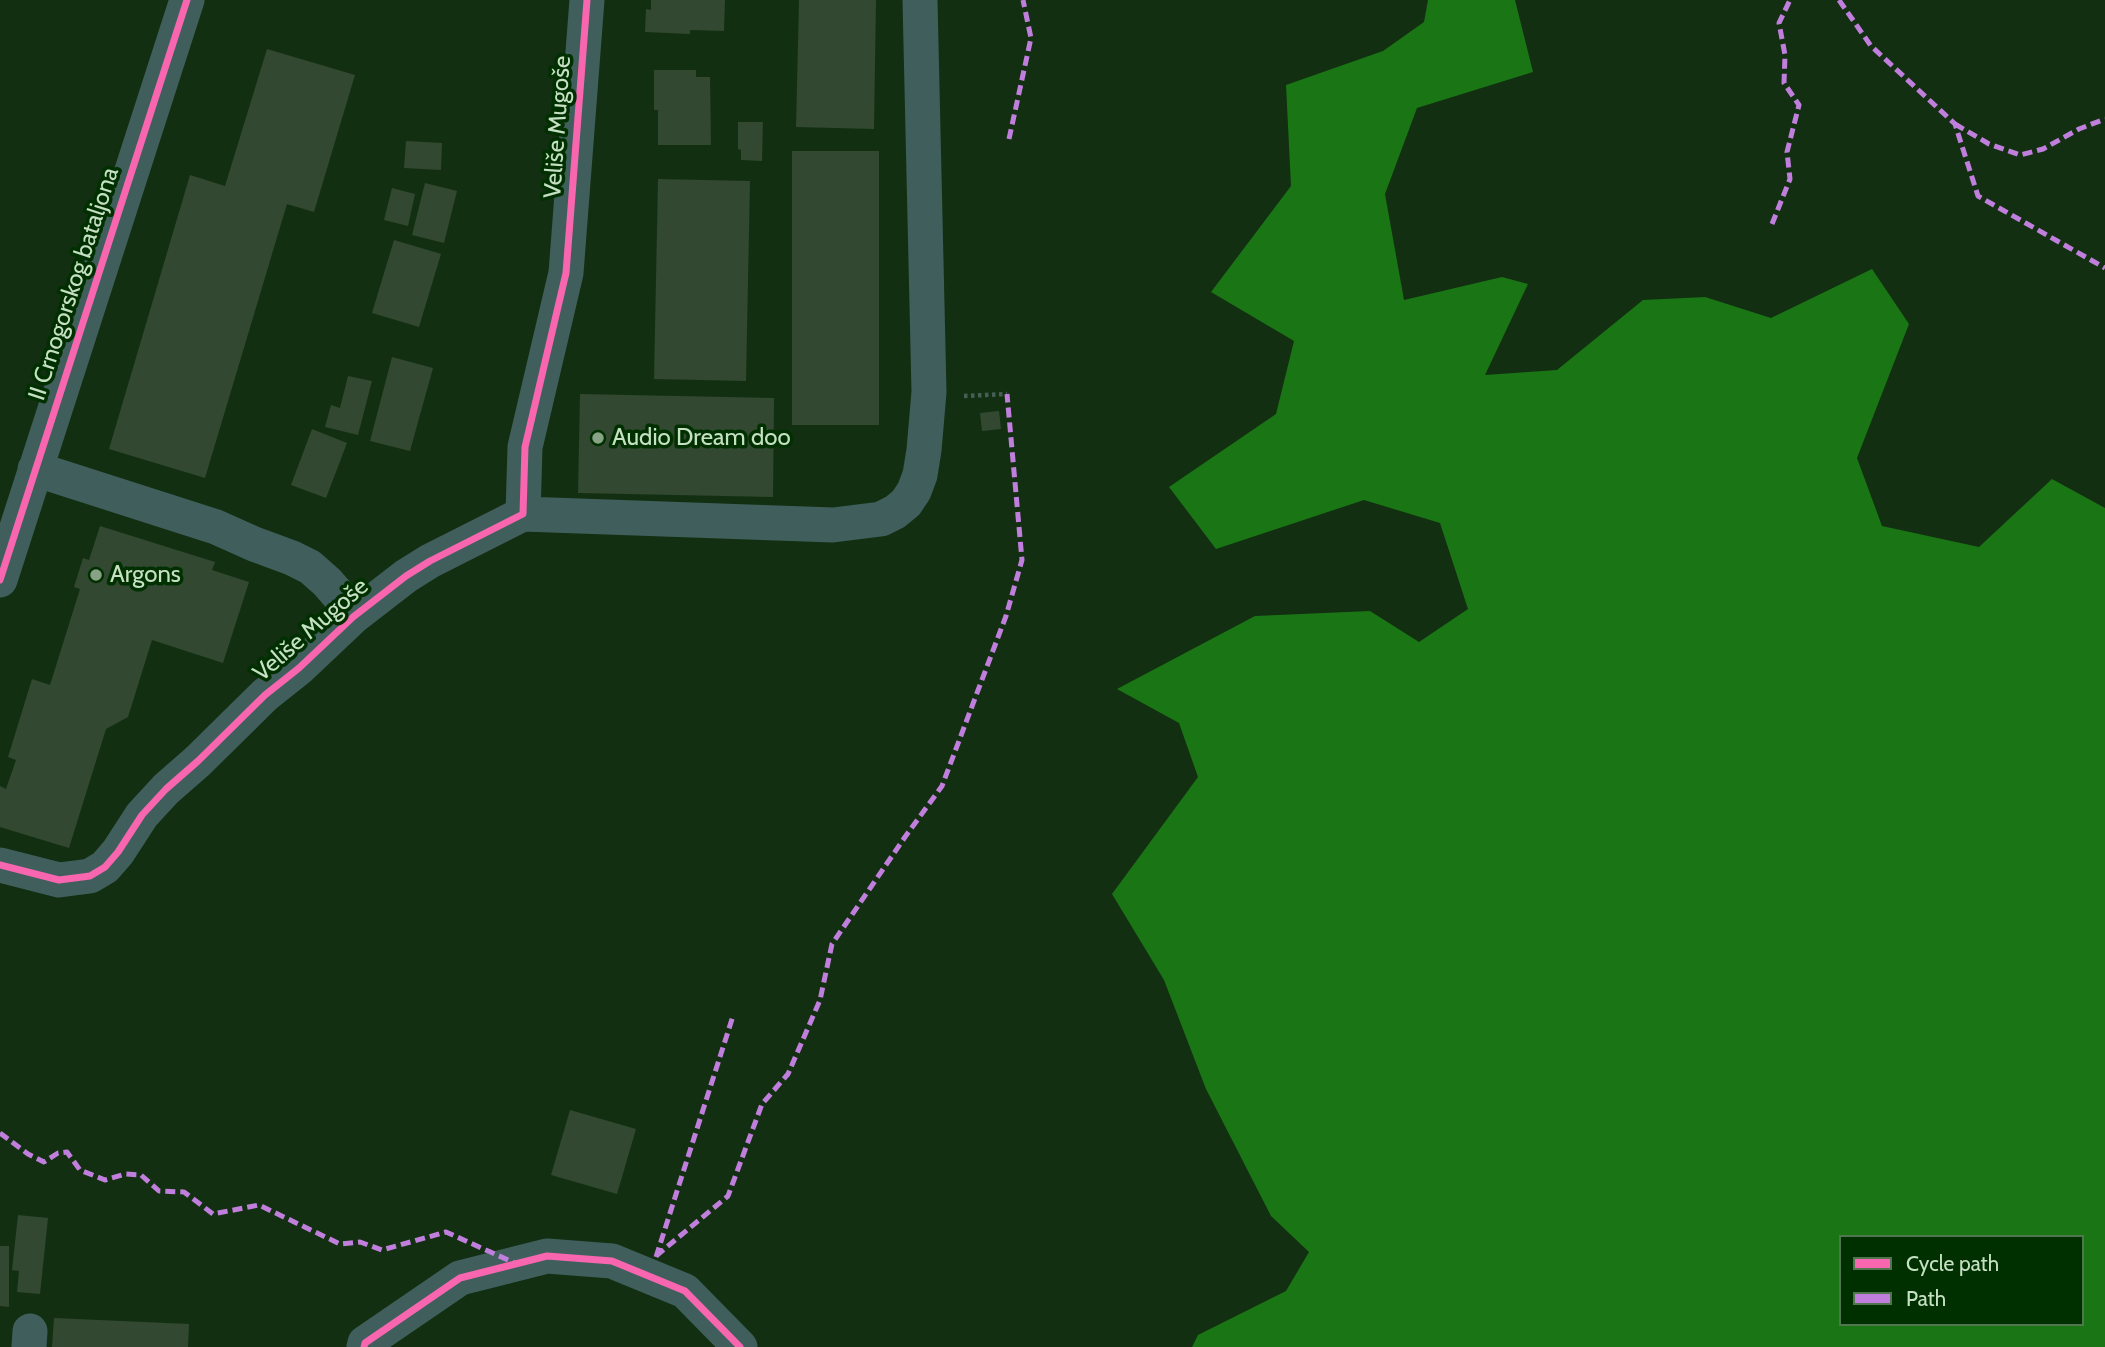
<!DOCTYPE html>
<html>
<head>
<meta charset="utf-8">
<style>
	body { margin:0 }
	#map { position:relative; width:2105px; height:1347px; overflow:hidden; background:#132f12; font-family:Cabin,sans-serif }
	canvas { display:block }
	.legend { position:absolute; left:1839px; top:1235px; width:245px; height:91px; box-sizing:border-box; background:#003000; border:2px solid #4f764e; margin:0; padding:9px 12px; list-style:none; font-size:21px; color:#c6e0c3 }
	.legend li { display:flex; align-items:center; gap:14px; height:35px }
	.legend b { width:35px; border:2px solid #4f764e }
</style>
</head>
<body>
<div id="map">
<canvas width="2105" height="1347"></canvas>
<ul class="legend">
<li><b style="height:9px;background:#f766af"></b>Cycle path</li>
<li><b style="height:9px;background:#c07fdc"></b>Path</li>
</ul>
</div>
<script>
const context = document.querySelector('canvas').getContext('2d');
context.lineJoin = 'round';
function fillPath(path, color) {
  context.fillStyle = color;
  context.fill(path, 'evenodd');
}
function poly(rows) {
  const path = new Path2D();
  for (const r of rows) {
    path.moveTo(r[0], r[1]);
    for (let i = 2; i < r.length; i += 2) path.lineTo(r[i], r[i + 1]);
  }
  return path;
}
function strokePath(path, color, width, dash) {
  context.strokeStyle = color;
  context.lineWidth = width;
  context.lineCap = dash ? 'butt' : 'round';
  context.setLineDash(dash || []);
  context.stroke(path);
}
function write(font, color, halo, rows, align = 'center') {
  context.font = font + ' Cabin,sans-serif';
  context.lineWidth = 7;
  context.setLineDash([]);
  context.textBaseline = 'middle';
  context.strokeStyle = halo;
  context.fillStyle = color;
  for (const [text, x, y, turn = 0] of rows) {
    context.save();
    context.translate(x, y);
    context.rotate((+turn || 0) * Math.PI / 180);
    context.textAlign = isNaN(turn) ? turn : align;
    if (halo) context.strokeText(text, 0, 0);
    context.fillText(text, 0, 0);
    context.restore();
  }
}
const forest = poly([
	[1428,0,1515,0,1533,72,1417,108,1385,194,1404,300,1502,277,1528,284,1485,375,1557,370,1643,300,1705,297,1771,318,1872,269,1909,324,1857,458,1882,526,1979,547,2052,479,2105,508,2105,1347,1192,1347,1198,1335,1286,1291,1309,1252,1271,1216,1206,1089,1164,980,1112,894,1198,777,1179,723,1117,689,1255,616,1370,611,1419,642,1468,609,1440,523,1364,500,1216,549,1169,487,1276,414,1294,341,1211,292,1291,186,1286,85,1383,51,1424,22],
	[1841,1237,2082,1237,2082,1324,1841,1324]
]);
const building = poly([
	[651,0,725,0,724,31,690,30,690,34,645,32,646,9,651,10],
	[799,0,876,0,874,129,796,127],
	[267,49,355,75,314,212,287,204,205,478,109,449,190,175,225,186],
	[654,70,696,70,696,77,710,77,711,145,658,145,658,110,654,110],
	[738,122,763,122,762,161,741,160,741,150,738,149],
	[406,141,442,143,441,170,404,168],
	[792,151,879,151,879,425,792,425],
	[658,179,750,181,746,381,654,379],
	[425,183,457,191,444,243,412,235],
	[392,188,415,194,408,226,384,220],
	[394,240,441,254,419,327,372,313],
	[392,357,433,368,410,451,370,441],
	[348,376,372,381,358,435,325,427,331,405,340,408],
	[580,394,774,398,773,497,578,493],
	[999,411,1001,429,982,431,980,413],
	[312,429,347,443,326,498,291,485],
	[100,526,215,562,212,570,249,582,223,663,152,640,128,717,106,729,69,848,0,827,0,786,6,789,16,760,8,757,32,679,50,685,80,589,74,587,83,558,89,560],
	[570,1110,636,1129,617,1194,551,1175],
	[18,1215,48,1218,40,1294,17,1292,19,1271,12,1270],
	[0,1246,9,1246,9,1307,0,1306],
	[54,1318,189,1324,188,1347,52,1347]
]);
const path = poly([
	[964,396,1007,394]
]);
const minor = poly([
	[35,469,216,527,254,544,292,558,310,567,327,582,341,598,353,617],
	[523,514,833,525,881,519,895,512,906,503,914,491,920,475,924,450,929,392,920,0],
	[0,580,187,0],
	[0,865,59,880,90,876,105,867,118,852,142,815,166,789,198,761,265,695,299,668,353,617,406,576,430,561,523,514,525,447,566,273,587,0],
	[29,1347,30,1331],
	[364,1347,365,1343,460,1278,547,1256,612,1261,685,1291,740,1347]
]);
const quiet = poly([
	[1839,0,1871,46,1955,124,1978,196,2105,268],
	[1955,124,1989,144,2020,155,2043,149,2079,129,2105,119],
	[1009,139,1031,38,1023,0],
	[1772,224,1790,179,1787,152,1799,105,1784,83,1785,55,1779,23,1790,0],
	[0,1133,28,1154,44,1162,58,1153,67,1152,80,1170,105,1180,125,1174,141,1175,159,1191,184,1192,213,1214,259,1205,340,1244,360,1242,382,1250,446,1232,517,1264],
	[656,1256,728,1196,762,1104,788,1074,820,1000,832,944,905,837,942,786,1006,616,1022,560,1007,394],
	[656,1257,733,1016]
]);
const cycleway = poly([
	[0,580,187,0],
	[0,865,59,880,90,876,105,867,118,852,142,815,166,789,198,761,265,695,299,668,353,617,406,576,430,561,523,514,525,447,566,273,587,0],
	[364,1347,365,1343,460,1278,547,1256,612,1261,685,1291,740,1347]
]);
const markers = [
	[598,438,7,"#87a285"],
	[96,575,7,"#87a285"]
];
const streetNames = [
	["Veliše Mugoše",558,127,-86],
	["II Crnogorskog bataljona",74,284,-72],
	["Veliše Mugoše",311,630,-41]
];
const poiNames = [
	["Audio Dream doo",612,438],
	["Argons",110,575]
];
fillPath(forest, '#1a7515');
fillPath(building, '#324831');
strokePath(path, '#455f56', 4.5, [3.5, 3.5]);
strokePath(minor, '#405f5c', 35);
strokePath(quiet, '#c07fdc', 5, [10, 5]);
strokePath(cycleway, '#f766af', 7);
for (const [x, y, r, color] of markers) {
  const dot = new Path2D();
  dot.arc(x, y, r, 0, 2 * Math.PI);
  context.fillStyle = color;
  context.fill(dot);
  strokePath(dot, '#003000', 2.5);
}
write('24px', '#c6e0c3', '#003000', streetNames);
write('24px', '#c6e0c3', '#003000', poiNames, 'left');
</script>
</body>
</html>
